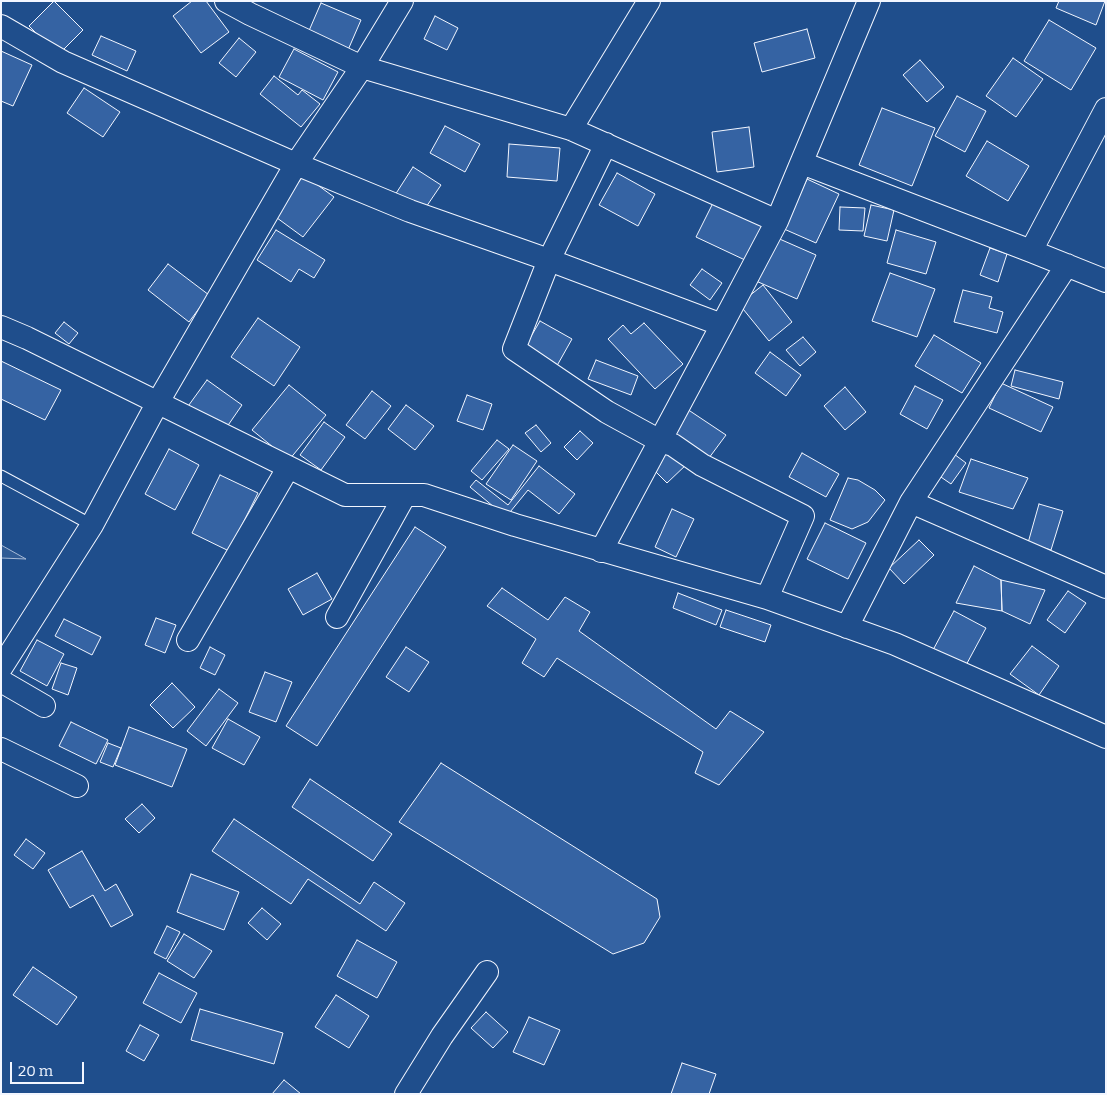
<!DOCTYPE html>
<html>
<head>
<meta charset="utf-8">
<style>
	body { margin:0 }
	#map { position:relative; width:1107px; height:1095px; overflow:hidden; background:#1f4e8c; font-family:Bitter,serif }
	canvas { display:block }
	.frame { position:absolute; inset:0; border:2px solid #f2f6ff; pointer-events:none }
	.scale { position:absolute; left:10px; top:1062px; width:74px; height:22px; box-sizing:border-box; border:2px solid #f2f6ff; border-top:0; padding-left:6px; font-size:15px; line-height:18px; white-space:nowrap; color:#f2f6ff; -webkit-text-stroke:4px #1f4e8c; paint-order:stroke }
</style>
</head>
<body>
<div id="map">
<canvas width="1107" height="1095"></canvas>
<div class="frame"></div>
<div class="scale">20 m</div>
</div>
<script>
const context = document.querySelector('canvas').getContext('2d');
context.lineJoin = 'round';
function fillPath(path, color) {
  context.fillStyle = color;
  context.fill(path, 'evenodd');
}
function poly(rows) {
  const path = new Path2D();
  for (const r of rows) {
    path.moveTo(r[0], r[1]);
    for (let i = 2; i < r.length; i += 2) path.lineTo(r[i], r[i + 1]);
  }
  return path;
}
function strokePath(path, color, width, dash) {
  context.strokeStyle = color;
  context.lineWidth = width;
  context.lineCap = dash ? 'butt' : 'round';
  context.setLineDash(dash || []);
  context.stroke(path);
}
const green = poly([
	[1,545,26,559,1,558,1,545]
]);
const building = poly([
	[54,1,83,30,58,55,29,26,54,1],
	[192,1,206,1,229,32,201,53,173,16,192,1],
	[1059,1,1105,1,1096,25,1056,8,1059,1],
	[321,3,361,20,348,50,308,33,321,3],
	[435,16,458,28,447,50,424,39,435,16],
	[1049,20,1096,48,1071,90,1024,61,1049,20],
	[807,29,815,58,762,72,754,43,807,29],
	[101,36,136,51,127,71,92,55,101,36],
	[239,38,256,52,236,77,219,63,239,38],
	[294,49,338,72,323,100,279,77,294,49],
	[1,51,32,65,13,106,1,101,1,51],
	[1013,58,1043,79,1016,117,986,96,1013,58],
	[920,60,944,87,927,102,903,75,920,60],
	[274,76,298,95,302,90,320,104,301,127,260,94,274,76],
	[84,88,120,112,103,137,67,113,84,88],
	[957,96,986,111,965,152,935,136,957,96],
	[882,108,935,128,912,186,859,165,882,108],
	[445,126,480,144,465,172,430,153,445,126],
	[749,127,754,167,717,172,712,132,749,127],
	[987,141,1029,166,1008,201,966,176,987,141],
	[509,144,560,148,557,181,507,177,509,144],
	[413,167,441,185,422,213,395,195,413,167],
	[617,173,655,194,638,226,599,205,617,173],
	[304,175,334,197,303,237,273,215,304,175],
	[807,179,839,194,816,243,784,229,807,179],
	[713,203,762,226,745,260,696,237,713,203],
	[871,205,894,210,887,241,864,236,871,205],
	[840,207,865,208,863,231,839,230,840,207],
	[276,230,325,260,314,278,299,269,291,282,257,260,276,230],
	[896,230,936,242,926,274,887,263,896,230],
	[775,237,816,255,797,299,756,281,775,237],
	[990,248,1007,254,998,282,980,275,990,248],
	[168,264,209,295,189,322,148,290,168,264],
	[702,269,722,283,710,300,690,285,702,269],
	[890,273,935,289,917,337,872,321,890,273],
	[763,285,792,322,769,341,739,304,763,285],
	[963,290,992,297,989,308,1003,312,997,333,954,322,963,290],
	[258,318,300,347,274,386,231,357,258,318],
	[540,321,572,339,554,371,522,352,540,321],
	[64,322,78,333,69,344,55,333,64,322],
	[644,323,683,364,655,389,608,339,623,325,631,334,644,323],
	[934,335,981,363,962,393,915,366,934,335],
	[803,337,816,352,800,366,786,350,803,337],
	[770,352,801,375,786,396,755,373,770,352],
	[596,360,638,376,631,395,588,379,596,360],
	[1,361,61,390,45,420,1,399,1,361],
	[1015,370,1063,382,1059,399,1011,386,1015,370],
	[207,380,242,405,222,434,186,409,207,380],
	[1001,383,1053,407,1041,432,989,408,1001,383],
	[289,385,326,415,289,460,252,430,289,385],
	[915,386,943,400,927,429,900,414,915,386],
	[845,387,866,412,845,430,824,406,845,387],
	[372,391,391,406,365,439,346,425,372,391],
	[467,395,492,404,483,430,457,421,467,395],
	[406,405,434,426,415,450,388,429,406,405],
	[684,407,726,435,706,462,667,436,684,407],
	[324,422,345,437,321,470,300,455,324,422],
	[536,425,551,443,541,452,525,433,536,425],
	[580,431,593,443,577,460,564,447,580,431],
	[497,440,509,449,482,480,471,471,497,440],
	[513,445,537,461,511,500,486,484,513,445],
	[670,445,688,463,667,483,649,465,670,445],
	[169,449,199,465,175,510,145,494,169,449],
	[802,453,839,474,826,497,789,477,802,453],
	[954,454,966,463,951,484,938,475,954,454],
	[971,459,1028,478,1013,509,959,492,971,459],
	[539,466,575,494,559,514,528,490,506,517,470,487,476,480,508,505,539,466],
	[220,475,258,493,229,551,192,533,220,475],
	[848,478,858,480,875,490,885,500,868,522,852,529,830,520,848,478],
	[1039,504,1063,511,1051,550,1028,543,1039,504],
	[672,509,694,519,676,557,655,547,672,509],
	[825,523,866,543,848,579,807,559,825,523],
	[415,527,446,547,317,746,286,726,415,527],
	[919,540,934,555,904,584,889,568,919,540],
	[974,566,1001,580,1002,611,956,603,974,566],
	[317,573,332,599,303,615,288,589,317,573],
	[1001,580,1045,590,1030,624,1002,611,1001,580],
	[502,588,548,620,565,597,590,612,579,631,716,729,730,711,764,732,719,785,695,773,703,752,557,658,544,677,522,663,536,639,487,606,502,588],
	[1068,591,1086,603,1065,633,1047,620,1068,591],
	[678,593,722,610,716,625,673,608,678,593],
	[726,610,771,625,765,642,720,627,726,610],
	[954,611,986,628,965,667,933,650,954,611],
	[156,618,176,625,165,653,145,645,156,618],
	[64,619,101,637,92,655,55,636,64,619],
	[37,640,64,654,47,686,20,671,37,640],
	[1032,646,1059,666,1039,695,1010,674,1032,646],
	[210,647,225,655,215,675,200,668,210,647],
	[406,647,429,662,409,692,386,677,406,647],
	[61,663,77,668,68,695,52,689,61,663],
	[265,672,292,682,276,722,249,712,265,672],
	[172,683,195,707,173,728,150,705,172,683],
	[219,689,238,703,206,746,187,731,219,689],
	[228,719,260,737,244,765,212,748,228,719],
	[71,722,108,740,96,764,59,746,71,722],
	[129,727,187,749,172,787,115,765,129,727],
	[108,743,121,748,113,767,100,762,108,743],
	[441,763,657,899,660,917,644,943,613,954,399,822,441,763],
	[310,779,392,834,373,861,292,807,310,779],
	[142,804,155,818,139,833,125,819,142,804],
	[234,819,360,904,374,882,405,903,386,931,308,879,291,904,212,851,234,819],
	[26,839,45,853,33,869,14,855,26,839],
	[82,851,105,891,116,884,133,915,111,927,93,895,70,908,48,870,82,851],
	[191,874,239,892,224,930,177,912,191,874],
	[262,908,281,924,267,940,248,923,262,908],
	[167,926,180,932,166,959,154,953,167,926],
	[184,934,212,951,194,978,167,961,184,934],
	[357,940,397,962,377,998,337,976,357,940],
	[33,967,77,997,57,1025,13,995,33,967],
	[159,973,197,993,181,1023,143,1003,159,973],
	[336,995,369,1016,349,1048,315,1027,336,995],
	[200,1009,283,1033,274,1064,191,1040,200,1009],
	[486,1012,508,1032,493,1048,471,1028,486,1012],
	[529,1017,560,1030,544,1065,513,1052,529,1017],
	[140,1025,159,1035,144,1061,126,1051,140,1025],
	[682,1063,716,1074,709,1094,671,1094,682,1063],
	[284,1080,301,1094,272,1094,284,1080]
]);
const lane = poly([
	[1,476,92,525]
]);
const street = poly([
	[226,1,250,14,362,67,571,129,777,221,869,1],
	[1,26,63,62,296,164,410,211,549,260,722,325],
	[571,129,649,1],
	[606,144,549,260,514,349,607,412,660,441,673,445,702,465,803,516,767,598],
	[802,163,1031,251,1106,281],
	[1031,251,1106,109],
	[1,327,27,338,345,495,424,495,515,525,767,598,895,644,1106,737],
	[911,502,1106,587],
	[601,551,722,325,777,221],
	[337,617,405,495],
	[847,627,911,502,1067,265],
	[188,640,288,468],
	[1,668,92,525,158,402,296,164,362,67,402,1],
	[1,681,44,706],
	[1,749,77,786],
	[406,1094,442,1036,487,972]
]);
fillPath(green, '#305b95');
strokePath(green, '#a8bbd7', 1);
fillPath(building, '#3563a3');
strokePath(building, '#f2f6ff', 1);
strokePath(lane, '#f2f6ff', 13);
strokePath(street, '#f2f6ff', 24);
strokePath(lane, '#1f4e8c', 11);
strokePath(street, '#1f4e8c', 22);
</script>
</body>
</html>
